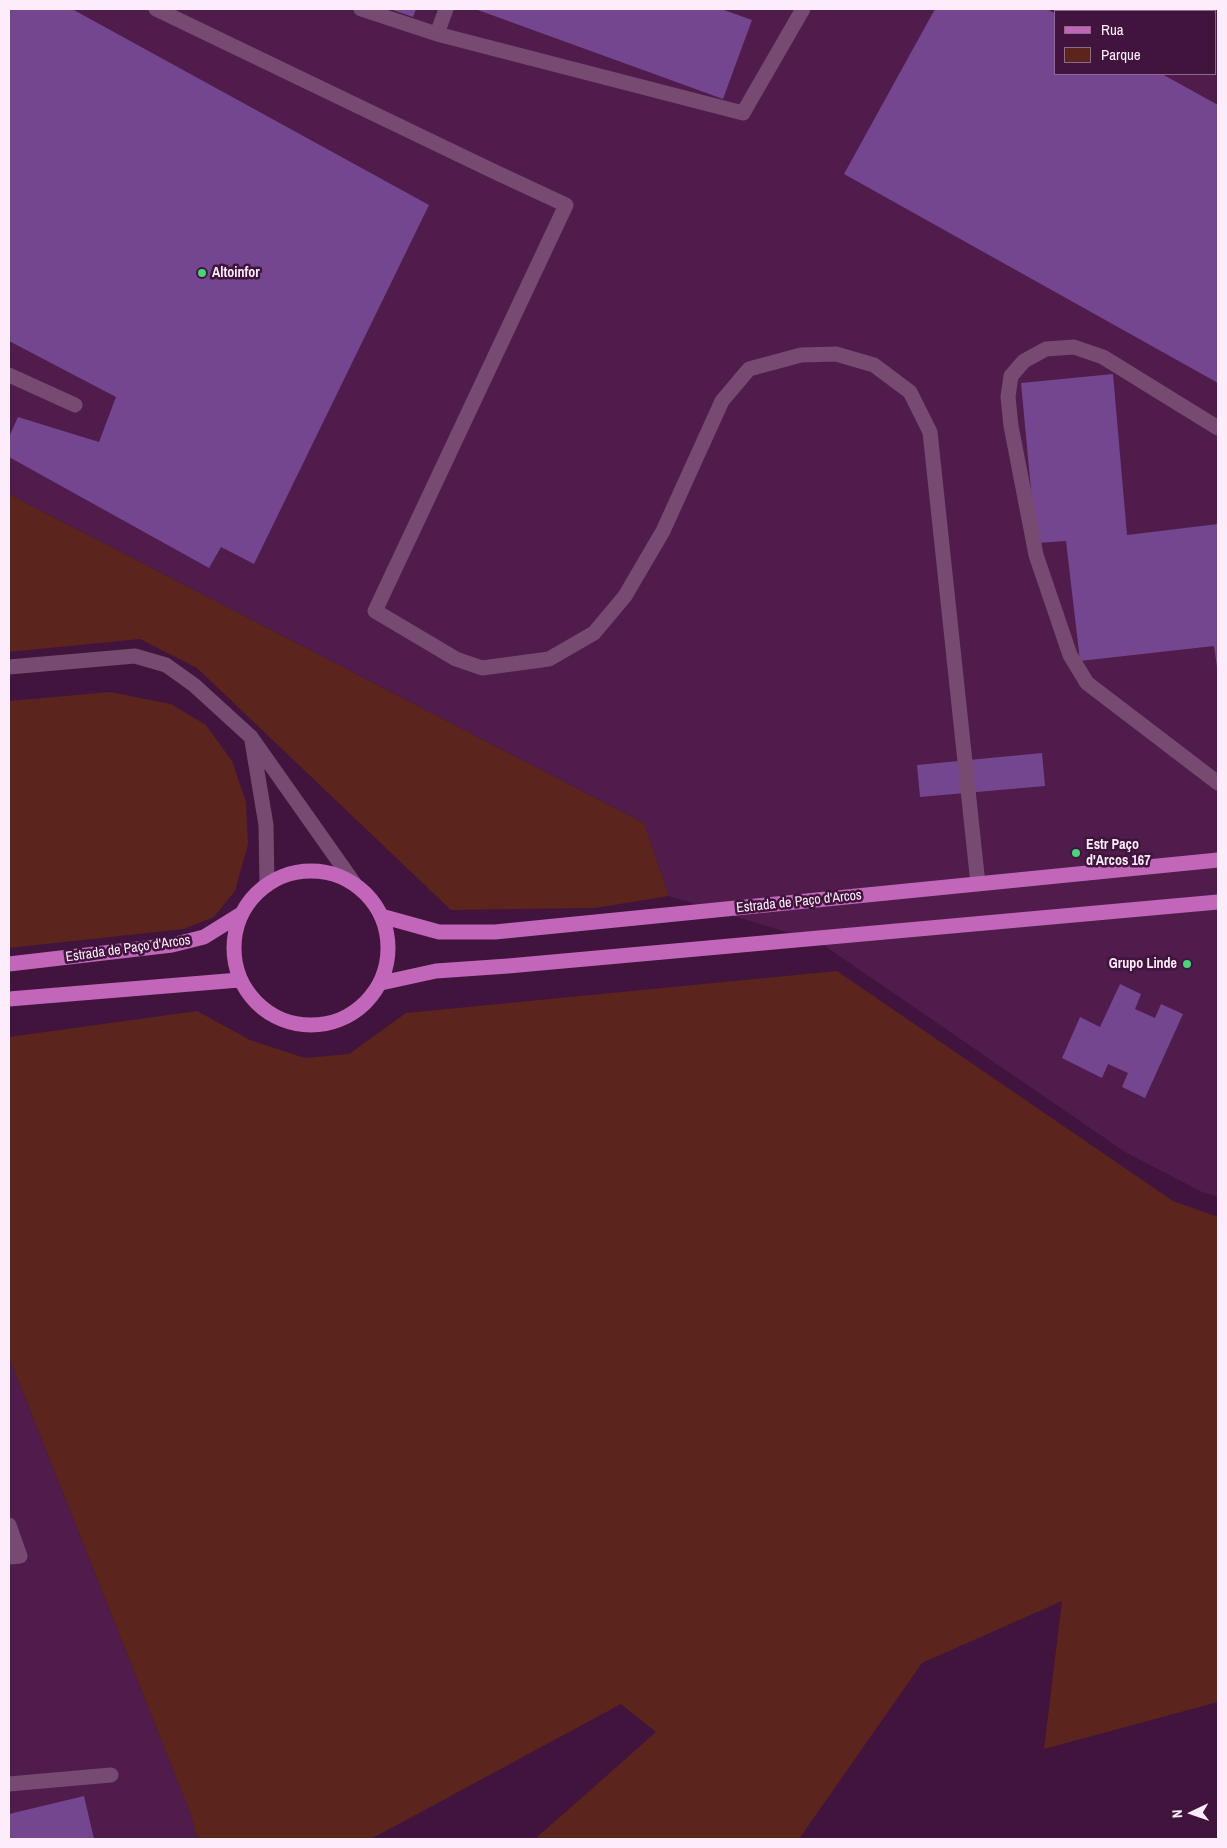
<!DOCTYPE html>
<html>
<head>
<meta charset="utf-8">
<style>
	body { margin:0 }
	#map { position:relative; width:1227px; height:1848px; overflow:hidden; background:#40143d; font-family:"Archivo Narrow",sans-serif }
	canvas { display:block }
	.frame { position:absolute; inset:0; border:10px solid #fdecfb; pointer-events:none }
	.legend { position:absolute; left:1054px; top:10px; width:162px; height:65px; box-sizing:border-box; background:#40143d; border:1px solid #8c6a89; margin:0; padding:6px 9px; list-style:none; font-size:15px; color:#fdecfb }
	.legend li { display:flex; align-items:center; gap:10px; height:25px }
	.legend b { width:25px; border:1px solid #8c6a89 }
	.north { position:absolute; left:1167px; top:1788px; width:50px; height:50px; -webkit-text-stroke:4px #40143d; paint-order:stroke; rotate:267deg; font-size:14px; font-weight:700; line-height:20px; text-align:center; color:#fdecfb }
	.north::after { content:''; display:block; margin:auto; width:18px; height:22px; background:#fdecfb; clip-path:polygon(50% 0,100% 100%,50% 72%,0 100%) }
</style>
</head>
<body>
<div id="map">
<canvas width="1227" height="1848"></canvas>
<div class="frame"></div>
<ul class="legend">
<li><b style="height:6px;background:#c166b8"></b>Rua</li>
<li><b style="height:14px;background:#5b241c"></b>Parque</li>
</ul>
<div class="north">N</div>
</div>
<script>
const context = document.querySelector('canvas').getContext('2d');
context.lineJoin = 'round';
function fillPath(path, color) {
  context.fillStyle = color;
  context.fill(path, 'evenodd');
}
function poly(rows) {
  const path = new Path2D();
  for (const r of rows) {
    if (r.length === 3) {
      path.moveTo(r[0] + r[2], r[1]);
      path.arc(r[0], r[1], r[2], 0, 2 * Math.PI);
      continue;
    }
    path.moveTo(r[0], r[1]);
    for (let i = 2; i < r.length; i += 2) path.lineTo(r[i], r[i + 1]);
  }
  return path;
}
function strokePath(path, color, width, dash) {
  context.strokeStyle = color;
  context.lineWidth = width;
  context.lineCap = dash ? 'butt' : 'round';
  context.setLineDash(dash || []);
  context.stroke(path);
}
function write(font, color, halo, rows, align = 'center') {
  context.font = font + ' "Archivo Narrow",sans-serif';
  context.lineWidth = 5;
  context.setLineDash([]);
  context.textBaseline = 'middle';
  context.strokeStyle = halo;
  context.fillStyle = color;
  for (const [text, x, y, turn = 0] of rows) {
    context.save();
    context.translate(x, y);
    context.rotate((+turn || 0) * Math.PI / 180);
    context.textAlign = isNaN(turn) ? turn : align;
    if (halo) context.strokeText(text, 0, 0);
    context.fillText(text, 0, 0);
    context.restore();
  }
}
const built = poly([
	[9,9,1218,9,1218,1197,1202,1192,1125,1152,819,942,669,896,644,823,9,494],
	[1056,11,1216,11,1216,74,1056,74],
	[9,1357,191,1815,197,1839,9,1839]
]);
const green = poly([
	[9,494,644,823,669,896,595,908,451,910,197,668,140,639,9,652],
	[110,692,171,704,206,725,232,761,246,802,248,844,235,891,214,917,184,929,9,948,9,701],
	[837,971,1173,1201,1218,1217,1218,1702,1044,1749,1062,1601,922,1663,799,1839,535,1839,656,1732,621,1704,371,1839,197,1839,191,1815,9,1357,9,1037,197,1011,250,1040,305,1058,349,1054,406,1013]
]);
const building = poly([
	[9,9,72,9,429,205,254,564,221,547,209,568,9,457,9,437,18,417,99,442,116,397,9,341],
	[390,9,416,9,413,17],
	[475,9,721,9,752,20,723,99],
	[935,9,1047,9,1056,14,1056,74,1162,74,1218,105,1218,383,844,174],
	[1113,374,1127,535,1218,524,1218,674,1214,646,1080,661,1066,541,1036,543,1021,383],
	[1042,753,1045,786,920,797,917,765],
	[1120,984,1141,994,1135,1009,1155,1018,1161,1004,1183,1014,1145,1098,1122,1087,1128,1073,1108,1064,1102,1078,1062,1058,1080,1017,1100,1027],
	[84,1796,94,1839,9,1839,9,1814]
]);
const service = poly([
	[156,9,493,171,566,205,375,611,456,659,482,668,549,659,594,633,625,596,663,531,722,401,749,369,801,355,836,354,874,365,910,392,930,432,978,884],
	[361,9,437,34,446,9],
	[437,34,743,113,803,9],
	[9,375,75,405],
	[1218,428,1103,357,1074,347,1046,349,1024,361,1011,376,1008,397,1011,426,1036,555,1070,655,1087,683,1218,783],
	[9,1525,20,1556,9,1557],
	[9,1784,111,1775]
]);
const minor = poly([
	[9,667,135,656,166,665,194,685,251,737,354,883],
	[252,741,266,825,267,885]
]);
const primary = poly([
	[311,948,77],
	[381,916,439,932,495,932,1218,860],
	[9,964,172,945,204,937,241,914],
	[381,983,436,971,508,966,1218,902],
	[9,999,239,980]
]);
const markers = [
	[202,273,5,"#47d779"],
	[1076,853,5,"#47d779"],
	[1187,964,5,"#47d779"]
];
const poiNames = [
	["Altoinfor",212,273],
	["Estr Paço",1086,845],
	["d'Arcos 167",1086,861],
	["Grupo Linde",1177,964,"right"]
];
const streetNames = [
	["Estrada de Paço d'Arcos",799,902,-6],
	["Estrada de Paço d'Arcos",128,949,-8]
];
fillPath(built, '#4f1c4b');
fillPath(green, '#5b241c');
fillPath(building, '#73468f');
strokePath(service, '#764a71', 15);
strokePath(minor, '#764a71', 15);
strokePath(primary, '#c166b8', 15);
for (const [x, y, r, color] of markers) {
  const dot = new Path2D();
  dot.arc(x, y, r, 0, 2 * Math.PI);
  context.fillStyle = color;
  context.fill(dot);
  strokePath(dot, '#40143d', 2);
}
write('bold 14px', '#fdecfb', '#40143d', poiNames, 'left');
write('14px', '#fdecfb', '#40143d', streetNames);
</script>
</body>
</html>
